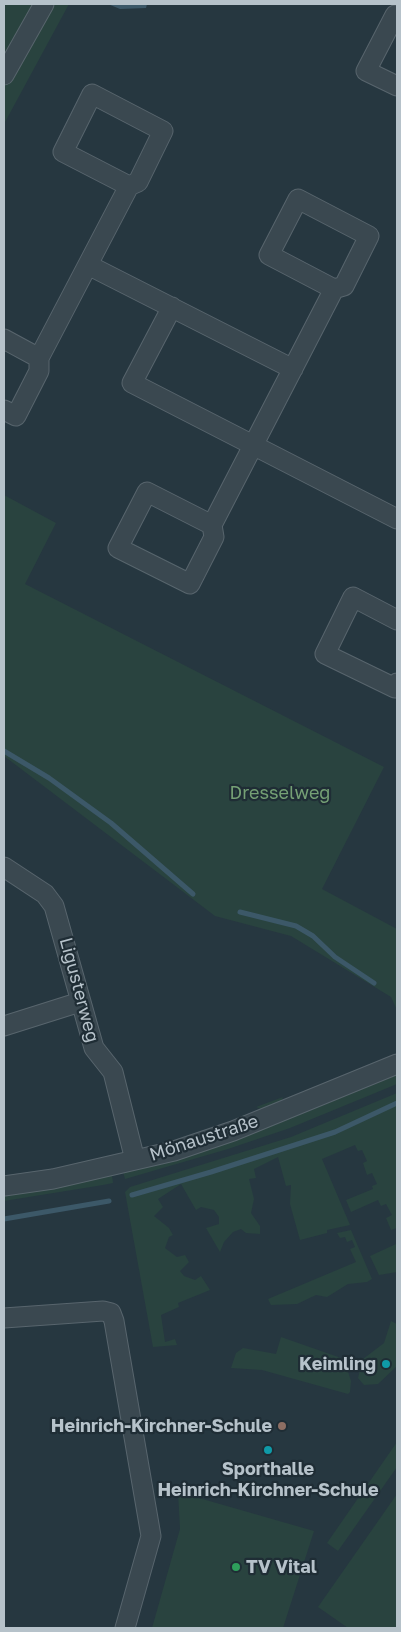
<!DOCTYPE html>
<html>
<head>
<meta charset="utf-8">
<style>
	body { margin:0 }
	#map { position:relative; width:401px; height:1632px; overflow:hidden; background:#263740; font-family:"Golos Text",sans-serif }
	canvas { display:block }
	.frame { position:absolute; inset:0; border:5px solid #b6c2ca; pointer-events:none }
</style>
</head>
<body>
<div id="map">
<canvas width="401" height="1632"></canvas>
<div class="frame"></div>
</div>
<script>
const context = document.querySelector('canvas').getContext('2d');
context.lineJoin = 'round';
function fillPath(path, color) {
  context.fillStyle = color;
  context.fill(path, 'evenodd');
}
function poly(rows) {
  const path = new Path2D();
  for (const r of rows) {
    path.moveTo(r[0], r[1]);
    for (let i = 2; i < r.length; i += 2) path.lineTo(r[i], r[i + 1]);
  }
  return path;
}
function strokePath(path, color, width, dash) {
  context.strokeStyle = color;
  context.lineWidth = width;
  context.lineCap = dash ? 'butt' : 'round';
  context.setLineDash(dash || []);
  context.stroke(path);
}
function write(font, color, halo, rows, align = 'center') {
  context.font = font + ' "Golos Text",sans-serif';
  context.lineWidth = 4.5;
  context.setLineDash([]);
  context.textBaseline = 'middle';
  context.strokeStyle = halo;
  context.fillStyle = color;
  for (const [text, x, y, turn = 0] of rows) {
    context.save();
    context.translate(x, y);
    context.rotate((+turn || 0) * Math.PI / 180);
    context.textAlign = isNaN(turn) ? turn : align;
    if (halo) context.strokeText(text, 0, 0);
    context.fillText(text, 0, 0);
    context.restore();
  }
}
const green = poly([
	[4,4,69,4,4,124],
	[4,495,56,523,25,584,384,767,322,889,397,929,397,1010,391,997,291,936,215,916,4,756],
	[397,1075,397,1084,290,1128,228,1149,125,1179,123,1172,277,1124],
	[397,1093,397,1228,391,1230,386,1218,392,1215,386,1204,381,1206,378,1200,351,1212,346,1200,373,1189,372,1186,377,1184,372,1173,367,1175,363,1163,367,1161,362,1150,358,1151,355,1145,322,1159,350,1225,327,1230,327,1233,300,1240,290,1204,291,1185,286,1186,278,1157,254,1169,256,1178,249,1179,254,1199,251,1213,260,1226,260,1234,246,1233,241,1229,233,1232,224,1242,220,1252,206,1228,219,1224,219,1217,214,1210,201,1207,196,1210,181,1184,158,1199,163,1207,154,1216,169,1228,173,1235,169,1237,165,1248,177,1257,185,1255,189,1262,180,1271,184,1276,195,1280,201,1276,210,1290,178,1303,179,1307,161,1315,165,1342,175,1339,177,1345,153,1347,125,1192,130,1187,291,1137],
	[283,1097,280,1104,263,1110,256,1107],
	[112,1175,113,1183,103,1185,4,1201,4,1193],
	[351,1230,372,1279,367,1282,348,1284,327,1297,316,1295,297,1304,271,1305,268,1299,356,1262,350,1249,355,1247,352,1240,347,1242,345,1237,340,1238,337,1233],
	[397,1241,397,1272,379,1275,370,1256,396,1244],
	[391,1321,397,1324,397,1366,378,1384,364,1385,358,1378,363,1359,384,1343],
	[281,1337,344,1359,351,1381,350,1392,348,1394,262,1370,231,1368,236,1353,243,1348,276,1354],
	[397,1442,397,1467,338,1551,327,1543],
	[178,1492,314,1531,283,1628,152,1628,180,1529],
	[397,1494,397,1628,348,1628,318,1607]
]);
const water = poly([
	[108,4,147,4,146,8,120,9]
]);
const stream = poly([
	[4,751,49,778,111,823,193,894],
	[240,912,296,926,313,936,335,957,374,983],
	[132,1195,211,1172,335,1132,397,1103],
	[4,1219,109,1201]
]);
const street = poly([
	[397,16,395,15,366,71,397,86],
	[4,75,44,4],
	[88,265,293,369],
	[172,307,132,383,397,519],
	[4,339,39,358],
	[4,410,16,416,39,371,39,358,129,186,138,182,163,131,92,94,63,152,129,186],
	[212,525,147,492,118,548,190,584,214,537,212,525,334,289,344,286,369,236,298,199,269,255,334,289],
	[397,620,353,597,325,654,395,688,397,683],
	[4,867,45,894,54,906,94,1048,113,1072,135,1160],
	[4,1026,80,1002],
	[4,1186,53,1179,174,1151,233,1131,397,1064],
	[4,1318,103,1311,111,1313,114,1321,151,1536,125,1628]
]);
const markers = [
	[386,1364,5,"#0f9aa8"],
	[282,1426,5,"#8d6e63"],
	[268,1450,5,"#0f9aa8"],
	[236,1567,5,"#2e9e5b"]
];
const parkNames = [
	["Dresselweg",280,793]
];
const streetNames = [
	["Ligusterweg",79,990,75],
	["Mönaustraße",204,1138,-18]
];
const poiNames = [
	["Keimling",376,1364],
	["Heinrich-Kirchner-Schule",272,1426],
	["Sporthalle",268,1469,"center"],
	["Heinrich-Kirchner-Schule",268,1490,"center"],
	["TV Vital",246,1567,"left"]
];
fillPath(green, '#29433f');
fillPath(water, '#3c5868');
strokePath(stream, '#3c5868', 5);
strokePath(street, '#58656d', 21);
strokePath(street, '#3a4850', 19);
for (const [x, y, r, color] of markers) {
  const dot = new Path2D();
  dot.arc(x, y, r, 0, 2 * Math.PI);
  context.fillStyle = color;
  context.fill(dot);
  strokePath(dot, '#1f2d35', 2);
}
write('18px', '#75a075', '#1f2d35', parkNames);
write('18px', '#b6c2ca', '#1f2d35', streetNames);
write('bold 18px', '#b6c2ca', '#1f2d35', poiNames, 'right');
</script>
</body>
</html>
